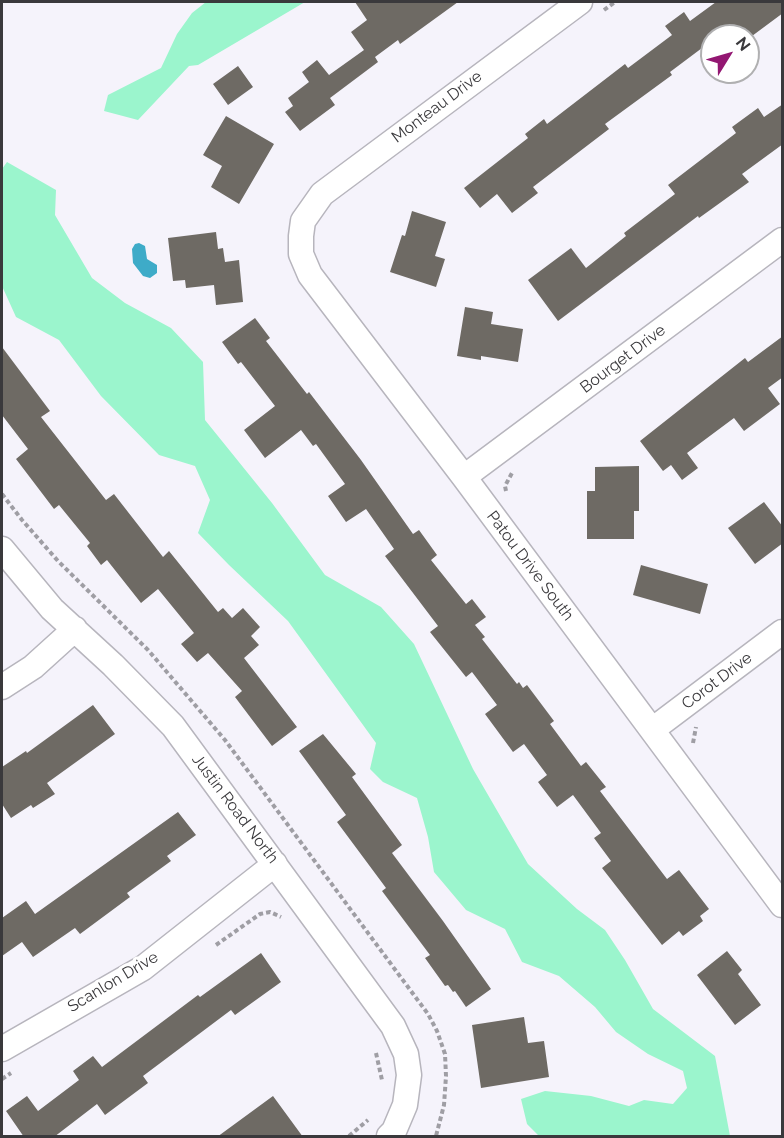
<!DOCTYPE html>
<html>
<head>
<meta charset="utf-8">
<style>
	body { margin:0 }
	#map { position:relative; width:784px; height:1138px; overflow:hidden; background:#f5f3fb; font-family:Raleway,sans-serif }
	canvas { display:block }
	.frame { position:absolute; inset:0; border:3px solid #3a393c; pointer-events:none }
	.north { position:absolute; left:700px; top:24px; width:60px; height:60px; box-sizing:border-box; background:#fff; border:2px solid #b0b0b1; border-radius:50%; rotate:53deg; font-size:16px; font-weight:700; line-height:24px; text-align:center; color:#3a393c }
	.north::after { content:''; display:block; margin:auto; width:21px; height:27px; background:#931772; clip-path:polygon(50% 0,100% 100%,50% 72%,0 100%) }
</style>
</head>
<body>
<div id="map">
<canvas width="784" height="1138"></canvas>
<div class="frame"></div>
<div class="north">N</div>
</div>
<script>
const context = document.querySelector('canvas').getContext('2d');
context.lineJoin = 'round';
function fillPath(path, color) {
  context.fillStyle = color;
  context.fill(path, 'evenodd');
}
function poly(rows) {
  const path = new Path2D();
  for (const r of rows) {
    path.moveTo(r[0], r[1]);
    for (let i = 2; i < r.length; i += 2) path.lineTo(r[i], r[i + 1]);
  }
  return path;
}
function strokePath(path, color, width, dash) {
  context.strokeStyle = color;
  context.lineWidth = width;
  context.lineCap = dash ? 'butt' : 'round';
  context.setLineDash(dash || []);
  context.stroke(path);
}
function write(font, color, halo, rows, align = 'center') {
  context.font = font + ' Raleway,sans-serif';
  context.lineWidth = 6;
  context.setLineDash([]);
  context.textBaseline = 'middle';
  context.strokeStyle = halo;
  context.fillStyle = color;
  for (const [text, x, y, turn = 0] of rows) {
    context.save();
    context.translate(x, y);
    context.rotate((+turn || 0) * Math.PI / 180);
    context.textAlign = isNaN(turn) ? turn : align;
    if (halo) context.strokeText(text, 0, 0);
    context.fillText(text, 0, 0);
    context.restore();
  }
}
const green = poly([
	[206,2,305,2,198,65,189,66,138,120,104,111,108,95,161,68,177,34,192,13],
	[7,162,56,190,55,215,92,278,125,303,171,328,203,362,205,420,272,503,325,575,381,607,414,644,473,769,528,864,577,909,605,930,625,960,653,1009,715,1056,730,1136,539,1136,527,1124,521,1099,545,1091,591,1096,629,1106,644,1100,673,1104,687,1088,683,1071,648,1054,616,1032,595,1007,559,976,522,962,505,929,466,910,434,872,428,837,417,798,383,782,370,769,376,743,288,621,229,565,198,533,210,500,195,466,159,455,101,396,59,340,16,317,2,286,2,169]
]);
const water = poly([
	[139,243,145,246,147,259,157,265,157,273,150,278,143,276,133,263,132,249,135,244]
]);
const building = poly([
	[355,2,458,2,400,44,398,40,375,57,378,62,330,98,335,105,300,131,285,112,293,106,288,98,309,82,302,72,317,60,329,75,364,50,351,32,367,20],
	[716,2,783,2,783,13,752,36,757,42,748,48,748,36,712,36,712,45,710,42,670,72,672,75,605,124,609,129,533,187,538,193,512,213,497,194,480,208,464,188,528,138,525,134,544,119,547,124,625,64,628,68,672,35,665,26,684,12,690,21],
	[238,66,253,87,228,105,213,84],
	[783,104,783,144,742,174,749,182,699,218,698,216,558,321,528,280,571,248,586,268,626,236,624,233,675,194,668,185,736,133,732,127,758,108,764,117],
	[226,116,274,144,239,204,211,187,222,166,203,155],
	[412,211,446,222,435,256,445,259,436,287,390,272,402,235,405,236],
	[216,232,218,249,223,248,225,262,239,260,243,302,216,305,214,285,186,288,185,280,173,281,168,238],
	[465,307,493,312,491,324,523,329,518,362,481,356,481,360,457,356],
	[255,318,270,338,266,341,307,394,309,392,361,460,413,534,419,530,437,555,431,560,466,604,472,599,486,617,475,625,485,637,482,639,517,684,519,682,523,688,527,685,554,721,550,724,581,766,586,762,606,787,600,791,667,879,679,870,709,909,700,916,703,921,683,936,679,931,662,945,602,868,611,861,594,838,601,833,573,795,557,807,538,782,547,775,524,744,513,752,485,714,497,705,472,672,466,677,430,632,438,626,385,556,394,549,366,509,346,522,328,496,345,484,316,444,313,446,301,430,265,458,244,430,275,406,241,362,238,364,222,342],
	[783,336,783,377,768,388,780,404,744,431,734,418,687,453,698,468,682,480,671,465,663,471,640,441,745,358,748,362],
	[2,347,50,411,41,417,106,500,114,494,163,557,169,551,218,612,223,608,232,618,243,608,260,627,251,636,259,645,244,658,297,727,272,746,235,697,242,691,208,653,197,662,181,644,194,633,158,589,141,603,107,560,101,565,87,546,90,543,59,505,54,509,16,459,28,449,2,415],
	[639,466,639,511,634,511,634,539,587,539,587,491,595,491,595,467],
	[764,502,783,527,783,543,755,564,728,528],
	[641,565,708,584,700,614,633,595],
	[93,705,115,734,47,783,55,794,33,808,31,805,11,818,2,804,2,767,26,751,27,753],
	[323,734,356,774,352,777,402,845,392,853,443,921,491,989,466,1007,455,991,453,992,448,985,445,986,425,958,430,955,382,891,386,888,337,822,346,815,299,751],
	[178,812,196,835,167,856,171,861,127,893,130,897,80,934,75,928,33,957,22,942,2,956,2,918,26,901,35,914],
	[727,951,742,970,738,974,761,1005,735,1025,697,975],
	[261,953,281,982,235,1015,231,1010,143,1076,148,1083,105,1115,97,1104,54,1137,24,1137,6,1111,27,1096,38,1111,79,1080,73,1071,93,1056,102,1067,198,995,200,997],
	[524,1017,528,1043,544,1041,549,1077,481,1088,472,1025],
	[273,1096,303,1137,217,1137]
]);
const path = poly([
	[604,10,615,2],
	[506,491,505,486,512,473],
	[2,494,22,520,58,561,148,650,225,740,428,1014,437,1031,445,1054,446,1076,444,1105,436,1136],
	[693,743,696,727],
	[216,945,260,914,270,912,281,917],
	[376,1053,382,1080],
	[2,1079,11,1073],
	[349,1136,368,1120]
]);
const minor = poly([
	[580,2,322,194,303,221,301,236,301,254,310,275,464,477,782,905],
	[464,477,782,240],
	[2,549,52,609,113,665,173,726,393,1026,406,1054,409,1075,405,1105,394,1131,389,1136],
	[2,687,33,667,75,629],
	[652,730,782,632],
	[2,1049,143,968,275,864]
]);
const streetNames = [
	["Monteau Drive",437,107,-37],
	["Bourget Drive",623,359,-37],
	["Patou Drive South",530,566,53],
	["Corot Drive",717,681,-37],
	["Justin Road North",235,809,53],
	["Scanlon Drive",113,982,-31]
];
fillPath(green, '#9bf5cd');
fillPath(water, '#3eabc8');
fillPath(building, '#6e6a64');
strokePath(minor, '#b7b5bd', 27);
strokePath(path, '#9f9ea4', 4, [4.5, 3]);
strokePath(minor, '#fff', 24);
write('16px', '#3a393c', '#fff', streetNames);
</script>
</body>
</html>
